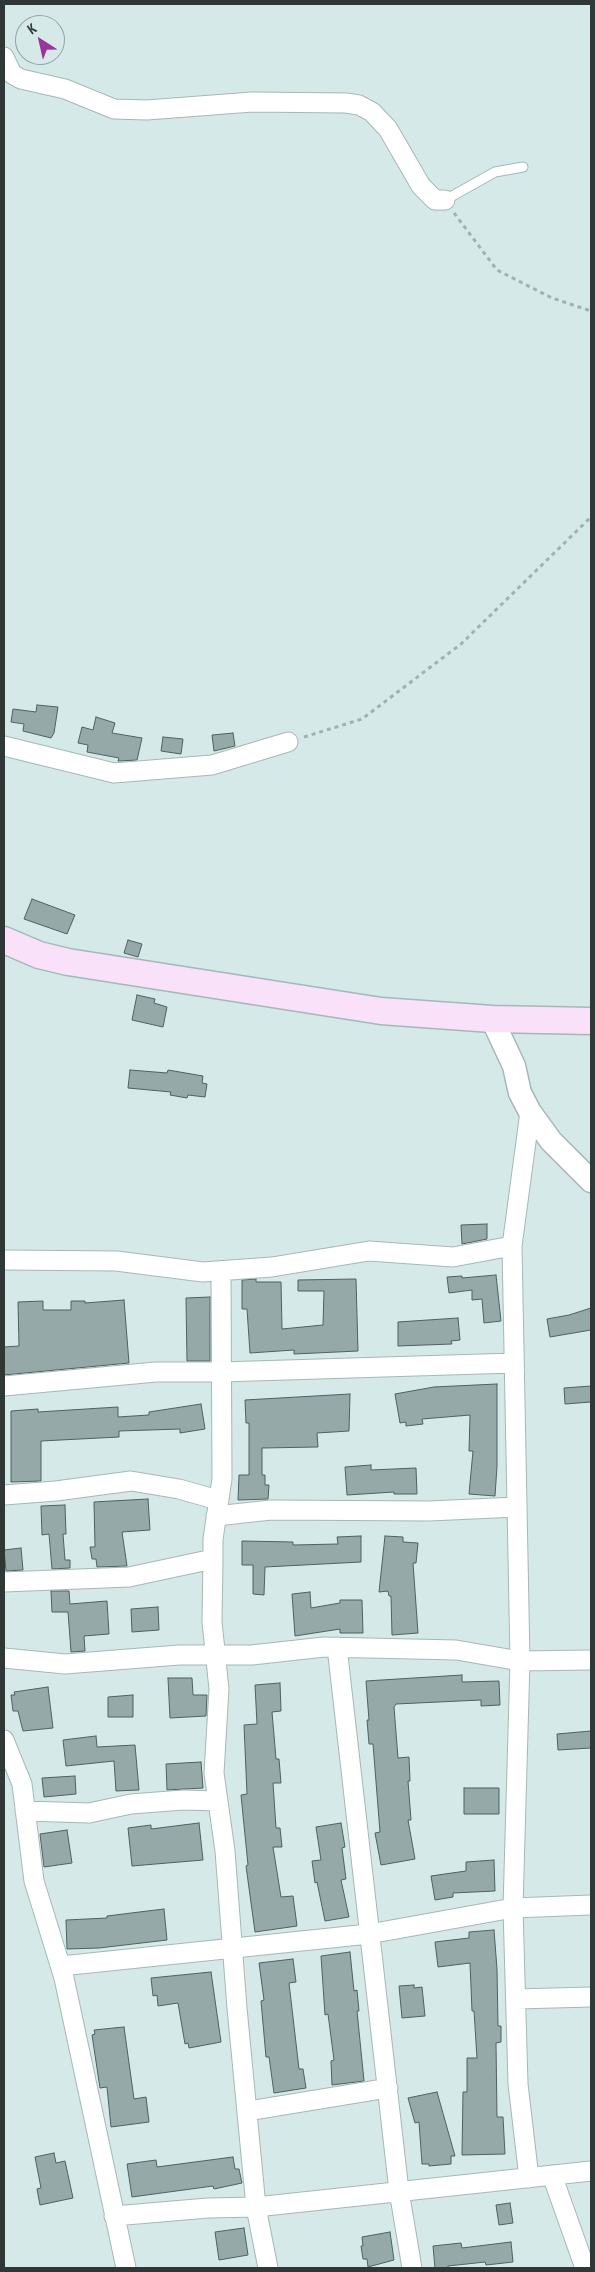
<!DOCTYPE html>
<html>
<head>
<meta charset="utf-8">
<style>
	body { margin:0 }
	#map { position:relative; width:595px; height:2272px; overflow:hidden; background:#d5e9e9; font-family:"PT Sans Narrow",sans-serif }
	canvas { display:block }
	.frame { position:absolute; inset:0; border:5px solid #2f3737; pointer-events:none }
	.north { position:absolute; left:15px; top:15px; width:50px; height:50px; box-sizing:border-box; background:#d5e9e9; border:1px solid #93a2a2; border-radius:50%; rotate:325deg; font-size:14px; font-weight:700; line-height:20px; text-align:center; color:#2f3737 }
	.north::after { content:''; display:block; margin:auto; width:18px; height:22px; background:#99359b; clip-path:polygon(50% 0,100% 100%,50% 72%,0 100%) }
</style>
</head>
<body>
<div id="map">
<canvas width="595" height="2272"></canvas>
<div class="frame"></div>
<div class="north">K</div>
</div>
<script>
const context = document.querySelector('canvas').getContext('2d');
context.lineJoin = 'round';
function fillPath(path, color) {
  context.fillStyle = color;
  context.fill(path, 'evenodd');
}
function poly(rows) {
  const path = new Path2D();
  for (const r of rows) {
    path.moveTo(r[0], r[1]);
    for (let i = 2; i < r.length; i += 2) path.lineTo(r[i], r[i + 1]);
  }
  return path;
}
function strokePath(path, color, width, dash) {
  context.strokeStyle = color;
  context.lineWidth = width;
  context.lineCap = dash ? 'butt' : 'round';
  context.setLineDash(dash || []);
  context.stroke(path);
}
const building = poly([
	[37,705,58,707,54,733,51,738,23,731,24,724,11,722,13,709,36,712,37,705],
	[96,717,115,723,112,733,142,738,137,760,118,761,119,758,87,752,88,745,78,743,82,727,93,730,96,717],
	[233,733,235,746,214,751,212,735,233,733],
	[163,737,183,739,181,754,161,751,163,737],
	[32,899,75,915,67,934,24,919,32,899],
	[128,940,142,944,138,957,124,953,128,940],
	[137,995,155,999,154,1003,167,1007,163,1027,132,1020,137,995],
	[130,1070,167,1073,168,1070,203,1076,202,1083,207,1084,205,1097,188,1095,187,1098,170,1095,171,1092,128,1088,130,1070],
	[487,1224,487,1239,462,1244,461,1225,487,1224],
	[496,1275,501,1321,484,1323,482,1299,472,1300,472,1290,449,1293,447,1277,462,1276,462,1278,496,1275],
	[256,1279,256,1282,281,1282,282,1329,323,1325,324,1291,298,1291,298,1280,356,1279,358,1351,294,1354,294,1350,250,1353,247,1309,242,1309,242,1280,256,1279],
	[210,1297,210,1361,187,1361,186,1298,210,1297],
	[124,1300,129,1363,4,1375,4,1347,19,1346,18,1302,43,1301,43,1310,71,1310,71,1301,85,1301,85,1303,124,1300],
	[591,1308,591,1330,550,1337,547,1319,569,1315,591,1308],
	[458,1318,460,1340,451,1341,452,1344,398,1346,398,1322,458,1318],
	[497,1384,497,1466,495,1496,469,1494,473,1451,469,1451,470,1415,422,1419,423,1424,406,1426,406,1422,400,1423,395,1394,434,1387,497,1384],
	[591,1386,591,1402,565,1404,564,1388,591,1386],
	[350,1394,349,1431,317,1433,318,1447,262,1448,262,1475,265,1475,265,1485,269,1485,268,1499,238,1500,239,1475,249,1475,249,1423,246,1423,245,1400,350,1394],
	[201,1404,205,1429,180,1433,180,1429,119,1431,119,1437,41,1441,41,1481,11,1482,11,1411,38,1409,38,1412,118,1407,118,1417,149,1415,149,1412,201,1404],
	[371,1465,371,1470,416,1468,417,1494,394,1494,394,1492,347,1495,345,1467,371,1465],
	[148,1499,150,1530,122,1532,127,1566,97,1567,96,1559,92,1559,90,1547,95,1547,94,1502,148,1499],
	[65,1505,66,1534,63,1534,65,1560,70,1560,70,1568,52,1569,49,1534,42,1535,41,1506,65,1505],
	[361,1536,361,1562,265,1567,264,1595,253,1594,253,1565,242,1565,242,1541,293,1542,293,1545,338,1544,337,1537,361,1536],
	[385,1536,403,1537,403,1542,418,1543,416,1563,413,1563,418,1633,392,1635,391,1596,389,1596,388,1591,379,1592,385,1536],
	[21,1548,23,1570,6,1571,4,1550,21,1548],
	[51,1591,69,1591,70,1604,107,1601,109,1634,84,1636,85,1651,71,1652,68,1612,52,1612,51,1591],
	[310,1592,311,1608,340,1603,340,1600,362,1600,363,1633,340,1633,340,1629,295,1636,292,1594,310,1592],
	[158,1607,159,1630,132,1632,131,1609,158,1607],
	[462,1675,462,1682,499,1681,500,1705,481,1706,481,1700,396,1704,394,1707,398,1758,409,1757,410,1781,408,1781,411,1820,408,1820,415,1859,381,1865,375,1833,380,1832,373,1744,369,1744,367,1720,369,1720,366,1681,462,1675],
	[168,1678,192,1678,193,1695,207,1695,206,1716,170,1718,168,1678],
	[280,1683,281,1711,272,1712,276,1759,279,1759,281,1783,273,1783,276,1828,280,1828,282,1847,273,1847,281,1897,293,1896,297,1926,255,1932,246,1866,248,1865,241,1795,247,1794,244,1725,257,1724,255,1685,280,1683],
	[48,1687,53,1728,23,1731,18,1711,13,1711,11,1695,15,1695,14,1692,48,1687],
	[133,1695,133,1717,108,1717,108,1697,133,1695],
	[591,1731,591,1748,558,1750,557,1734,591,1731],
	[96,1736,97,1747,135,1745,139,1790,116,1791,114,1761,66,1766,63,1740,96,1736],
	[201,1762,203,1788,167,1790,166,1764,201,1762],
	[75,1776,76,1794,44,1797,42,1778,75,1776],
	[464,1788,499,1788,499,1814,464,1814,464,1788],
	[199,1823,203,1860,132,1866,128,1828,151,1825,151,1829,199,1823],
	[341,1823,345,1847,342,1848,346,1879,341,1880,349,1917,325,1921,317,1882,315,1883,312,1861,321,1860,316,1827,341,1823],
	[67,1830,72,1863,44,1867,40,1834,67,1830],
	[494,1860,495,1891,453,1893,453,1897,435,1900,431,1876,466,1871,466,1862,494,1860],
	[164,1909,167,1940,99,1948,67,1949,66,1920,107,1918,107,1916,164,1909],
	[494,1930,497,1969,498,2026,501,2026,501,2042,496,2043,497,2117,503,2117,505,2154,462,2155,463,2092,467,2092,467,2058,477,2058,474,2011,472,2011,470,1963,438,1967,435,1942,469,1938,469,1932,494,1930],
	[350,1952,354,1991,357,1990,359,2011,357,2011,364,2081,332,2085,331,2061,334,2060,328,2014,325,2015,321,1956,350,1952],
	[293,1959,296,1982,289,1983,299,2069,303,2069,306,2088,274,2093,269,2057,266,2057,261,2001,264,2000,259,1963,293,1959],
	[211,1972,221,2042,189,2048,188,2043,185,2044,178,2003,158,2006,157,1995,153,1996,151,1978,211,1972],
	[414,1985,414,1988,422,1987,425,2016,402,2018,399,1986,414,1985],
	[124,2027,134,2099,146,2097,149,2122,111,2127,107,2087,100,2088,92,2035,95,2034,94,2030,124,2027],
	[437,2092,455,2156,451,2156,451,2164,429,2166,429,2164,422,2164,419,2122,415,2123,408,2098,437,2092],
	[54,2153,56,2163,65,2161,73,2198,40,2205,37,2189,41,2188,35,2157,54,2153],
	[233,2157,235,2169,239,2169,242,2183,214,2189,213,2186,132,2197,127,2164,156,2160,157,2167,233,2157],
	[510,2203,513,2223,499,2225,496,2205,510,2203],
	[244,2228,248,2255,219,2260,215,2232,244,2228],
	[390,2232,394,2260,368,2267,367,2259,363,2259,361,2246,363,2246,362,2237,390,2232],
	[511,2242,513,2262,486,2265,485,2262,448,2266,448,2268,435,2268,433,2246,461,2243,462,2248,511,2242]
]);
const path = poly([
	[454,213,497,270,552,298,591,311],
	[304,737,362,719,461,644,591,517]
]);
const service = poly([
	[445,200,495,172,523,167]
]);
const minor = poly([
	[4,57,12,74,21,79,65,89,114,109,147,110,252,102,346,103,359,105,372,112,388,129,421,186,435,200,445,200],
	[4,746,114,773,212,765,288,742],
	[512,1246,520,1661,513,1908,518,2084,529,2178],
	[4,1260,116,1261,203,1272,272,1267,369,1251,453,1257,512,1246,530,1112],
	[221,1271,222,1479,213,1539,213,1559,212,1622,219,1689,214,1773,225,1851,237,2008,256,2207,268,2268],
	[4,1386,156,1372,221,1372,514,1363],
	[4,1495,56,1491,131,1481,179,1489,218,1500],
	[216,1516,271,1510,429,1511,517,1507],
	[4,1582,129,1577,213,1559],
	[337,1647,399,2191,412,2268],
	[4,1658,65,1664,179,1655,252,1655,324,1647,456,1650,520,1661,591,1660],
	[4,1740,22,1784,34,1881,64,1978,126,2268],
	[25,1811,89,1813,131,1804,183,1800,218,1801],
	[61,1966,369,1934,513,1908,591,1905],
	[516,1999,591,1997],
	[248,2111,388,2088],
	[552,2175,585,2268],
	[114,2216,208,2208,256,2207,591,2171]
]);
const tertiary = poly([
	[492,1019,514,1066,520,1093,530,1112,551,1141,591,1181]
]);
const secondary = poly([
	[4,940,39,955,68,962,381,1011,492,1019,591,1021]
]);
fillPath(building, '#96a9a9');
strokePath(building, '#4f6060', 1);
strokePath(service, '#a5b8b8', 11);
strokePath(minor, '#a5b8b8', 21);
strokePath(tertiary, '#a5b8b8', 25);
strokePath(secondary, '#a5b8b8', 29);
strokePath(path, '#a1b1b1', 3, [4, 4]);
strokePath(service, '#fff', 9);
strokePath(minor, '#fff', 19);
strokePath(tertiary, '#fff', 22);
strokePath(secondary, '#f9e1f9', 26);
</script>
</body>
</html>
